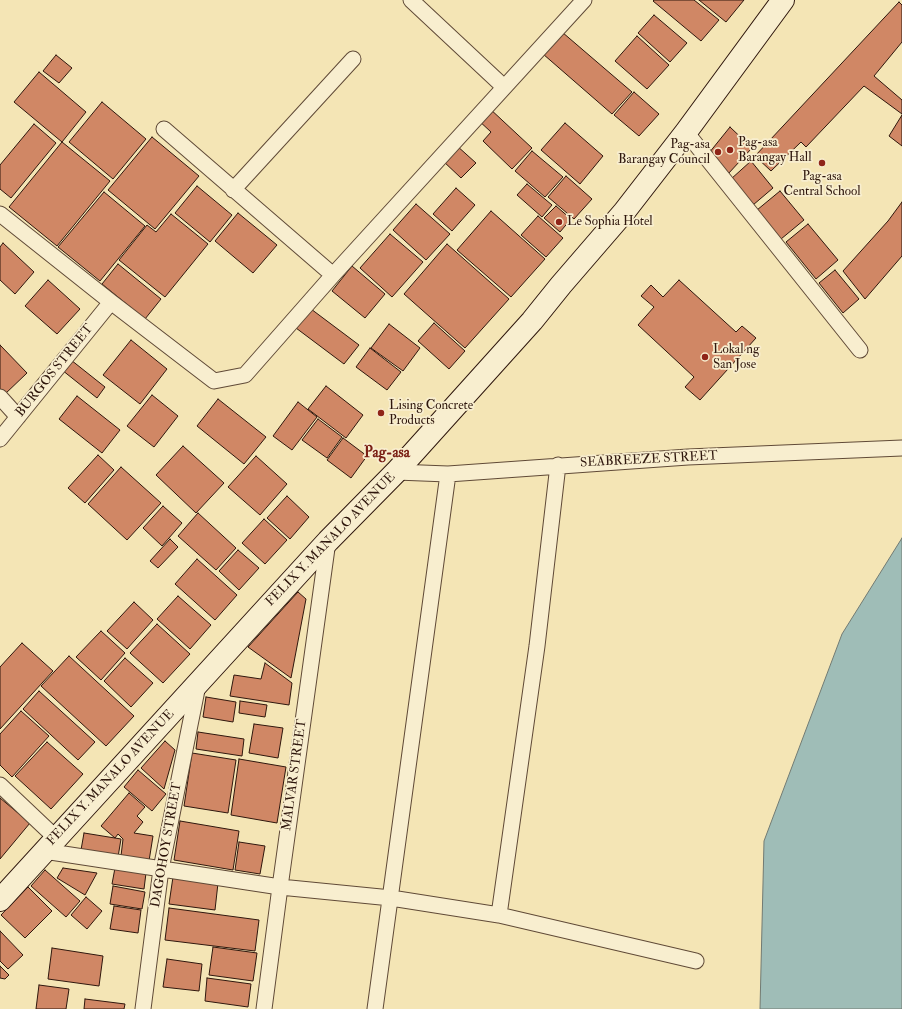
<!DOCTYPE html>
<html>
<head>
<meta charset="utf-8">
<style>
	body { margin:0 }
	canvas { display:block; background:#f4e5b5 }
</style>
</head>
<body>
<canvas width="902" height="1009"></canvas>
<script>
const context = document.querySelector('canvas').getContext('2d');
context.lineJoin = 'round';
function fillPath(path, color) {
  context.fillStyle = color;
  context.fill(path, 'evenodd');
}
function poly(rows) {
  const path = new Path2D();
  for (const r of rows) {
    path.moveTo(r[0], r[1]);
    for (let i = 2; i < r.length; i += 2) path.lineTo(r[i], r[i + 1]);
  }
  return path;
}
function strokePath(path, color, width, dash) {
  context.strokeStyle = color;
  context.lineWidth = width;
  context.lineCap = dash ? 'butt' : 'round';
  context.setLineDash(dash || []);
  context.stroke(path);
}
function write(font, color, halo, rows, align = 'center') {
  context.font = font + ' "IM FELL Double Pica",serif';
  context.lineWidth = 3.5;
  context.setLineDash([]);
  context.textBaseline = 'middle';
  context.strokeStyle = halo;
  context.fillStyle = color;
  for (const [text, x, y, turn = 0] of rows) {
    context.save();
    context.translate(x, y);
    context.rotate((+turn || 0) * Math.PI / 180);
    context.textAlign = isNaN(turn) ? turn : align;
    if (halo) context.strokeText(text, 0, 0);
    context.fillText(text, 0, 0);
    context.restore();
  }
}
const water = poly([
	[902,538,902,1009,760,1009,764,841,842,634,902,538]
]);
const building = poly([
	[654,0,694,0,719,20,701,41,653,1,654,0],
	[699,0,744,0,726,22,699,0],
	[899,2,902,5,902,42,874,76,902,100,902,114,864,86,806,147,801,142,771,171,755,156,899,2],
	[654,15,687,43,670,62,638,33,654,15],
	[562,32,632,92,612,114,543,54,562,32],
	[637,36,669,65,647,89,615,61,637,36],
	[56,55,72,68,59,83,43,71,56,55],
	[39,72,86,112,62,142,14,102,39,72],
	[634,92,659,114,639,136,614,115,634,92],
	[102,102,146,139,113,179,69,142,102,102],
	[488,107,532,148,512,169,483,141,491,132,477,119,488,107],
	[902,115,902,146,889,136,902,115],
	[565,123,603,156,580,184,541,150,565,123],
	[34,124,56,143,11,198,0,189,0,165,34,124],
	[730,127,752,148,728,174,709,153,730,127],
	[152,137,199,176,155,229,108,190,152,137],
	[62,142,110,181,57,246,9,207,62,142],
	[456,145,476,163,461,178,442,160,456,145],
	[532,151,563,177,545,197,515,171,532,151],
	[751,161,773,188,753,205,731,179,751,161],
	[566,176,592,199,574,219,548,197,566,176],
	[527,184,552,205,542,217,517,195,527,184],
	[197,186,232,215,210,242,175,213,197,186],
	[456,188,475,205,452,231,433,214,456,188],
	[780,191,804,220,781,239,757,210,780,191],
	[104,192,145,226,100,281,58,247,104,192],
	[902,202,902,256,865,299,843,271,888,221,902,202],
	[416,204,450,234,426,260,393,230,416,204],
	[556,206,571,219,560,232,544,218,556,206],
	[491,211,545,259,511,297,457,250,491,211],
	[238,213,277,245,253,273,215,241,238,213],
	[171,214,208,244,165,297,119,260,147,225,156,232,171,214],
	[538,216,563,238,546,257,521,235,538,216],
	[808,224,838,260,816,279,786,242,808,224],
	[390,234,423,262,392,297,360,268,390,234],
	[3,243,34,272,15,294,0,280,0,247,3,243],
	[447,244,509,299,465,348,404,294,447,244],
	[118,264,161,299,145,319,102,284,118,264],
	[352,266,385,294,365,318,332,291,352,266],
	[835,270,859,299,843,313,819,283,835,270],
	[48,280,80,309,57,334,25,306,48,280],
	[679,280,736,332,742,326,756,338,700,400,685,387,694,377,638,325,654,307,641,296,651,285,663,297,679,280],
	[311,309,359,345,344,364,296,328,311,309],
	[434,323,465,351,449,369,418,341,434,323],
	[389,324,420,348,403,371,371,348,389,324],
	[131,340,167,369,140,404,103,375,131,340],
	[0,345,27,373,4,395,0,391,0,345],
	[370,348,401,372,387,390,356,367,370,348],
	[71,360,105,387,97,398,62,370,71,360],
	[326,386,363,415,346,438,308,409,326,386],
	[152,395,178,416,154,447,127,426,152,395],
	[77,396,120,430,102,453,59,419,77,396],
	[218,399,266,437,244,464,197,426,218,399],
	[298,402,317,417,292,450,273,436,298,402],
	[318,419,342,437,327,458,302,440,318,419],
	[343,438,367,456,351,478,327,460,343,438],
	[183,446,224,483,196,513,156,475,183,446],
	[98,455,114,470,85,503,68,488,98,455],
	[256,456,287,484,260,515,228,487,256,456],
	[121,467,161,503,127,540,88,504,121,467],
	[287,496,309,517,290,539,267,518,287,496],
	[163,506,182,523,162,546,143,528,163,506],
	[198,513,236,548,216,570,178,536,198,513],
	[264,519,287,540,265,564,242,543,264,519],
	[170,539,178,547,158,568,150,561,170,539],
	[238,550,259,568,239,590,219,571,238,550],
	[197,559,237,595,215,620,175,584,197,559],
	[298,592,306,599,291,678,248,647,298,592],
	[178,596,211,625,190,649,157,619,178,596],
	[134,602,153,620,127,649,107,631,134,602],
	[157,624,190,654,163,683,130,653,157,624],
	[101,631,125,653,101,680,76,657,101,631],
	[22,643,53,671,0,729,0,667,22,643],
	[69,656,134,716,106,746,41,686,69,656],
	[125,658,153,683,131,707,104,681,125,658],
	[265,663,292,683,289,705,230,696,234,675,261,679,265,663],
	[39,691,95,742,78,760,23,709,39,691],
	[206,697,236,702,233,722,203,717,206,697],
	[240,701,267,705,265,717,239,713,240,701],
	[21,711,49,736,12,777,0,765,0,734,21,711],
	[254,724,283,728,278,758,249,753,254,724],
	[198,732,244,739,242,756,196,749,198,732],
	[165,741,175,750,164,789,141,768,165,741],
	[47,742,83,774,51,809,15,776,47,742],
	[192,753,236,760,228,813,184,806,192,753],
	[239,759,286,767,277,823,231,815,239,759],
	[138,770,166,794,152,811,124,787,138,770],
	[129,793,145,807,137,816,143,822,134,833,153,836,149,861,121,856,123,839,118,834,115,838,101,826,129,793],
	[0,798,30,823,0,859,0,798],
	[180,821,239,831,233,870,174,860,180,821],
	[84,833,121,839,118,857,81,850,84,833],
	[239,842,265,846,260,874,235,870,239,842],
	[63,868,97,873,85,895,57,878,63,868],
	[115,868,146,873,144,889,112,884,115,868],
	[45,870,80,901,66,917,31,886,45,870],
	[173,877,218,883,215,910,169,904,173,877],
	[113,886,145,892,142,909,110,904,113,886],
	[28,887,52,911,25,938,1,915,28,887],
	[86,897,102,911,87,929,71,915,86,897],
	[114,906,141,910,138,933,110,929,114,906],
	[169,908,259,920,255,951,165,940,169,908],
	[0,931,23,955,8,969,0,961,0,931],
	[213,947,257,953,253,981,209,975,213,947],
	[52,948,103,956,99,986,48,979,52,948],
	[167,959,202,964,199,991,163,987,167,959],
	[0,966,9,975,5,979,0,978,0,966],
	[207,978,251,984,248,1007,205,1001,207,978],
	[39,985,69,989,66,1009,36,1009,39,985],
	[85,999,125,1004,124,1009,84,1009,85,999]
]);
const minor = poly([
	[411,0,504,87],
	[164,129,333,275],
	[686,132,860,350],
	[233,190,353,59],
	[0,214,111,302,214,381,245,375,333,275,584,0],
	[0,397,18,417],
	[0,439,111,302],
	[396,472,448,474,688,457,902,448],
	[0,785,56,838],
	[44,851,280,887,391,898,499,915,696,961],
	[499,915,537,646,558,465],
	[143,1009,161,869,198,685],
	[264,1009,280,887,328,541],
	[375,1009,448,474]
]);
const secondary = poly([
	[0,900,328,541,396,472,532,321,561,285,624,212,686,132,783,0]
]);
const markers = [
	[730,150,4,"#8f2418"],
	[718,152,4,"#8f2418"],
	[822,163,4,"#8f2418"],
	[559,222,4,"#8f2418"],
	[705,357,4,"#8f2418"],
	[381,413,4,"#8f2418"]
];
const poiNames = [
	["Pag-asa",738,143],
	["Barangay Hall",738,158],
	["Pag-asa",710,145,"right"],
	["Barangay Council",710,160,"right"],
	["Pag-asa",822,177,"center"],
	["Central School",822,192,"center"],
	["Le Sophia Hotel",567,222],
	["Lokal ng",713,350],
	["San Jose",713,365],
	["Lising Concrete",389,406],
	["Products",389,421]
];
const streetNames = [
	["BURGOS STREET",55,371,-51],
	["SEABREEZE STREET",649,460,-3],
	["FELIX Y. MANALO AVENUE",331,540,-46],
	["MALVAR STREET",295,775,-82],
	["FELIX Y. MANALO AVENUE",111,778,-47],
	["DAGOHOY STREET",167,845,-80]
];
const quarterNames = [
	["Pag-asa",387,454]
];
fillPath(water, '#9fbdb7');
strokePath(water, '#727b73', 1);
fillPath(building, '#d08765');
strokePath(building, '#2f170d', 1);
strokePath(minor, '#604a37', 17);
strokePath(secondary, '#2f170d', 24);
strokePath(minor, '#f8eecf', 15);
strokePath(secondary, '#f8eecf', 22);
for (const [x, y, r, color] of markers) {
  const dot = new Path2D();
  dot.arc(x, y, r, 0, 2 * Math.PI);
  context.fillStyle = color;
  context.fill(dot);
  strokePath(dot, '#f8eecf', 1.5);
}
write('13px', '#2f170d', '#f8eecf', poiNames, 'left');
write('13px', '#2f170d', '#f8eecf', streetNames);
write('bold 15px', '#7a1f14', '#f8eecf', quarterNames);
</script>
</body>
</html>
